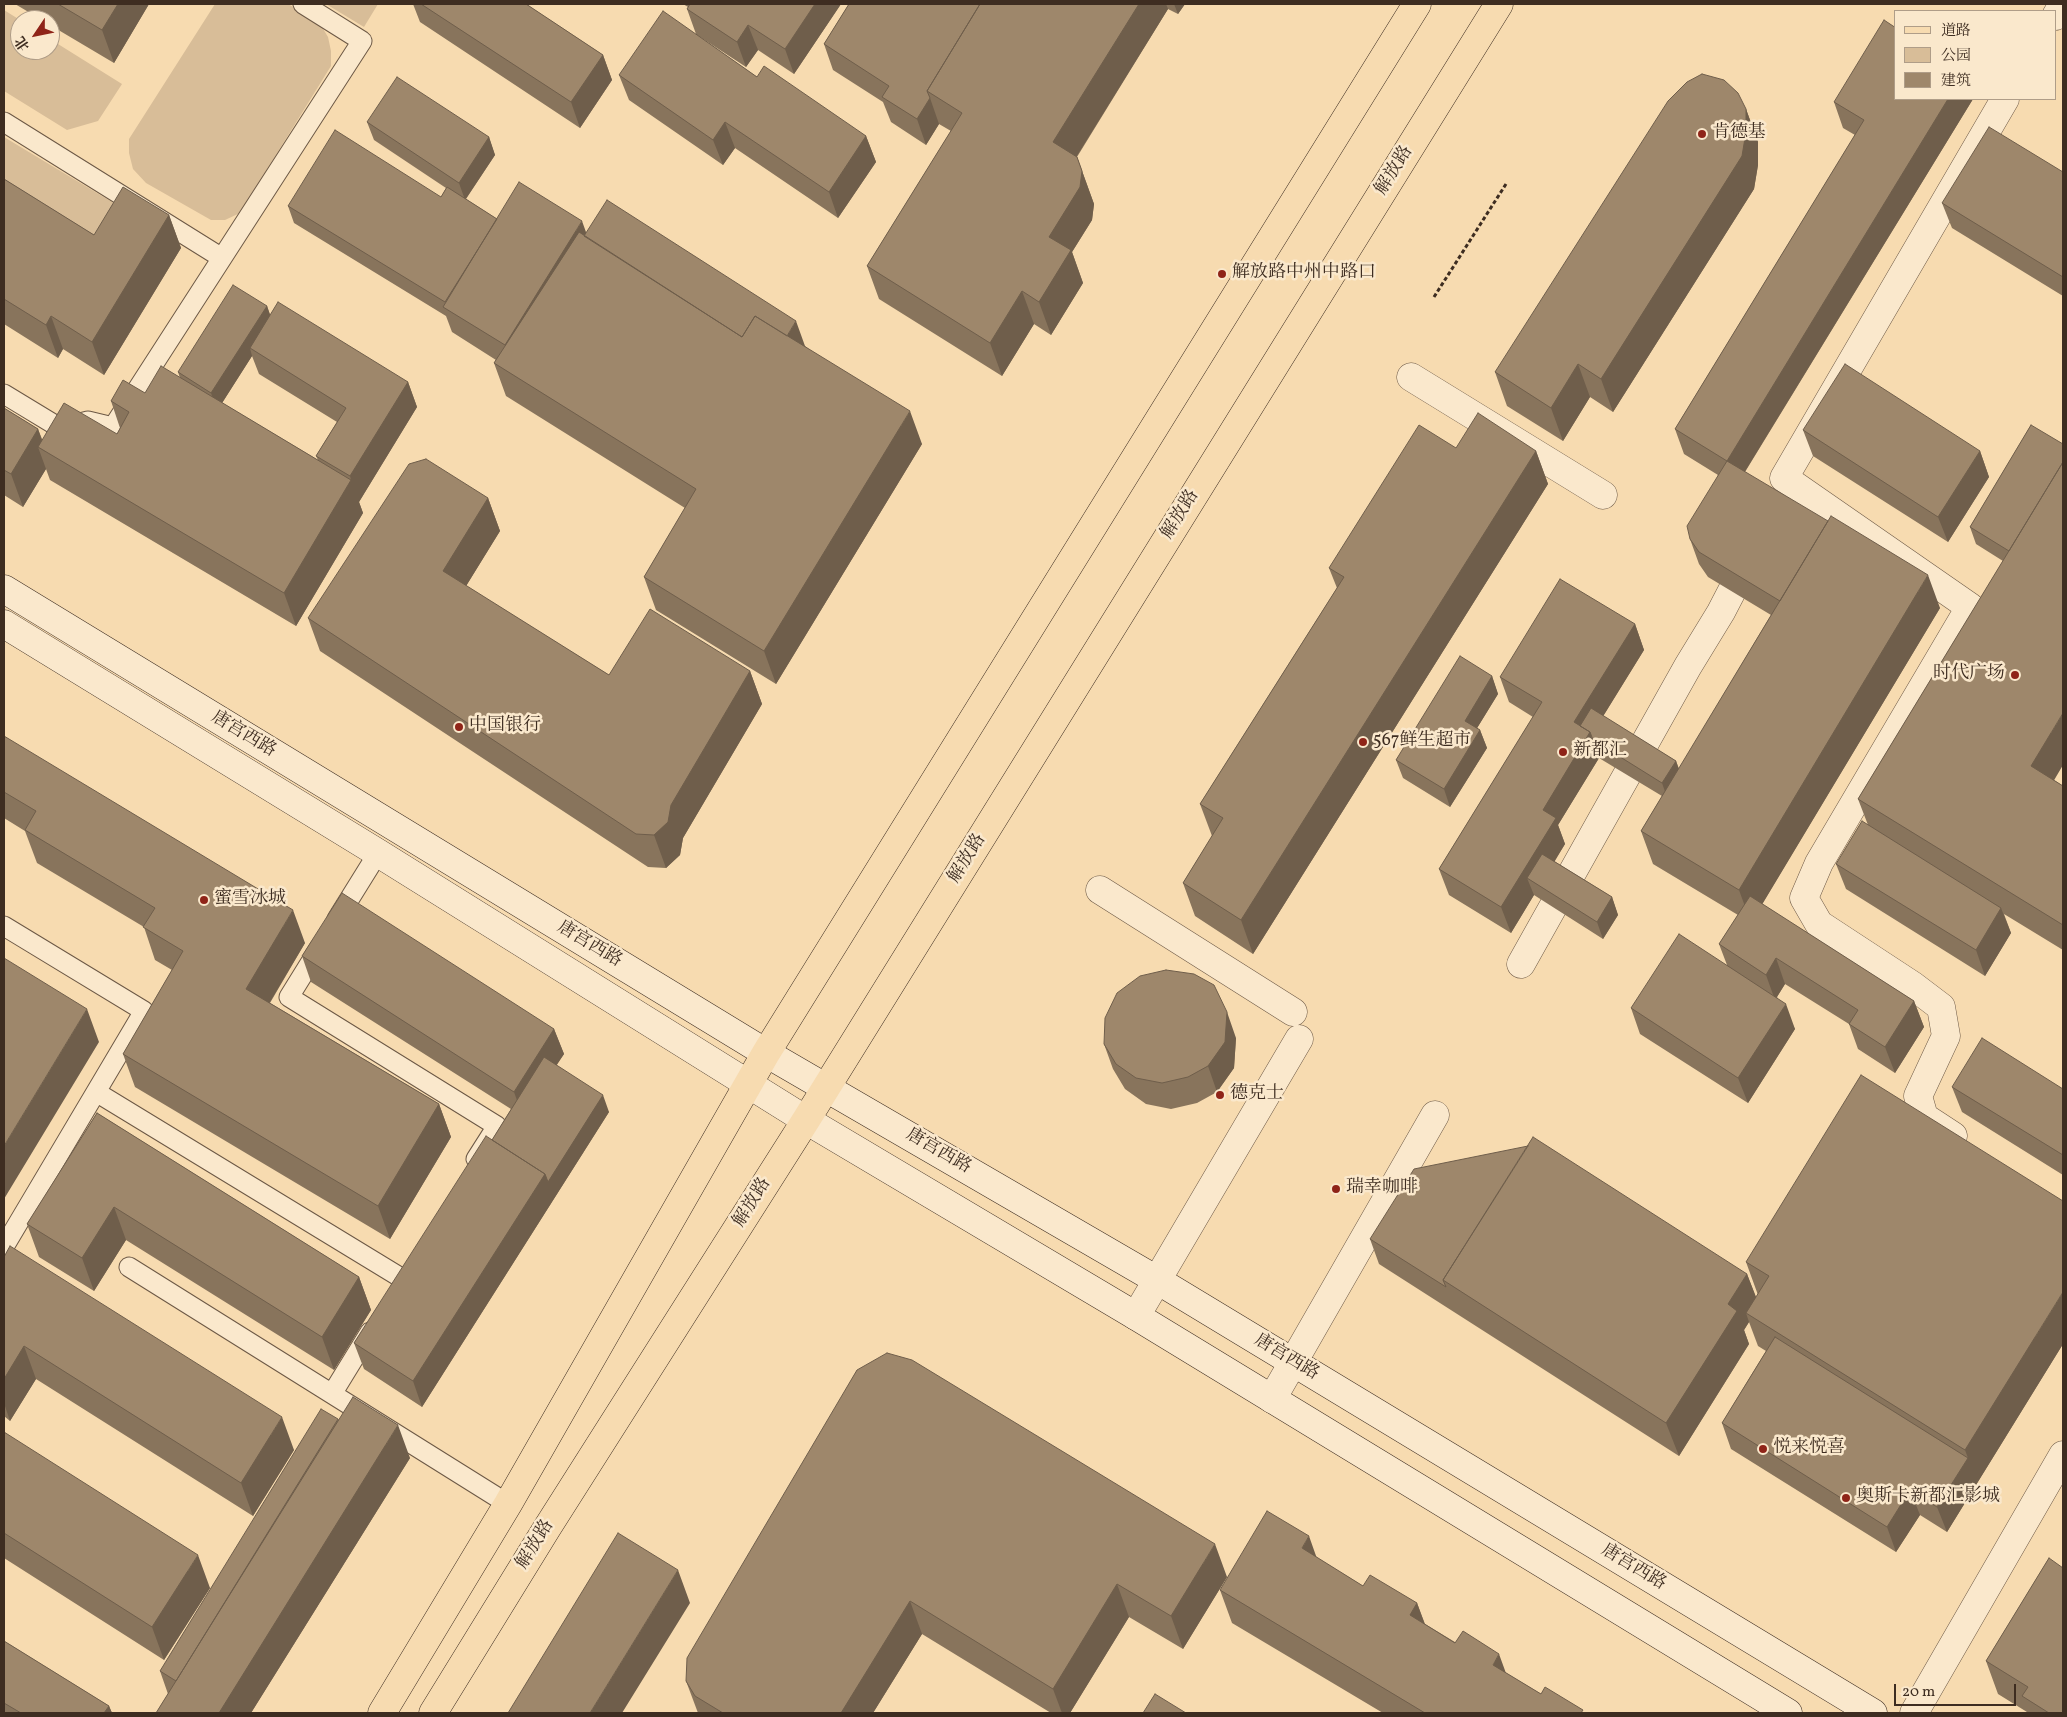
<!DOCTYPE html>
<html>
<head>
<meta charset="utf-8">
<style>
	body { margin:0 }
	#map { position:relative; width:2067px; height:1717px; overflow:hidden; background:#f7dbb0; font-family:Vollkorn,"Noto Serif SC",serif }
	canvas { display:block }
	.frame { position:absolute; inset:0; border:5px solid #3e2d21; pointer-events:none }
	.legend { position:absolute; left:1894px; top:10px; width:162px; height:90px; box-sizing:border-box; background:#fae8cc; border:1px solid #af9d88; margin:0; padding:6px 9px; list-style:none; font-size:15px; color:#3e2d21 }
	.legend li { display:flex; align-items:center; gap:10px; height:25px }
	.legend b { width:25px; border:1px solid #af9d88 }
	.north { position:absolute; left:10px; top:10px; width:50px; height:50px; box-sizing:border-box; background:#fae8cc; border:1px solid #af9d88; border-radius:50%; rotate:236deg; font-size:14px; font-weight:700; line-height:20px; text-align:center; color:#3e2d21 }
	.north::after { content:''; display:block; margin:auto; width:18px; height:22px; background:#8f2418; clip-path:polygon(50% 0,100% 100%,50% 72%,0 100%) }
	.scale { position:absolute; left:1894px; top:1684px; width:122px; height:22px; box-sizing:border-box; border:2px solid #3e2d21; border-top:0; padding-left:6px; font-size:15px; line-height:18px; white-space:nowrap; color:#3e2d21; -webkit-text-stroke:4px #fae8cc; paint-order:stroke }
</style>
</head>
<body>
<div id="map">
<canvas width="2067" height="1717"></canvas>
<div class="frame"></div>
<ul class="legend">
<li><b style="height:6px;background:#f7dbb0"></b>道路</li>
<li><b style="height:14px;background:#d8bd98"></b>公园</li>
<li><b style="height:14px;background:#9e876b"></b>建筑</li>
</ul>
<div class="north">北</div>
<div class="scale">20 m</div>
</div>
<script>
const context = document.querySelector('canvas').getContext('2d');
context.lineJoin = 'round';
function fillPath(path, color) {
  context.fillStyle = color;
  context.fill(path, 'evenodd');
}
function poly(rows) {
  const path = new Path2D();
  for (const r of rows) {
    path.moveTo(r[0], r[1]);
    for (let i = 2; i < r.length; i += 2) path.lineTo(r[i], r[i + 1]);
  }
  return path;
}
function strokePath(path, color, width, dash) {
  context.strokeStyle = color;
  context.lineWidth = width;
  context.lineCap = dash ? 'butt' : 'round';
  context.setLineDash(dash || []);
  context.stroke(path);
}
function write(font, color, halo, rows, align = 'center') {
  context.font = font + ' Vollkorn,"Noto Serif SC",serif';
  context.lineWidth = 5;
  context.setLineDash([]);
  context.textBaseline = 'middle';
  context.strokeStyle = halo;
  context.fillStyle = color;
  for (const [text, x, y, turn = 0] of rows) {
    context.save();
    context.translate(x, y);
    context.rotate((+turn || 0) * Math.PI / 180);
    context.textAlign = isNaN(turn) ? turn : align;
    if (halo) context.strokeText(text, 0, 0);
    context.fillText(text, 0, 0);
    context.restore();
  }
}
const green = poly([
	[215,4,288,4,319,22,328,37,331,51,331,66,240,213,225,220,211,220,146,183,133,169,129,153,129,139],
	[326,4,378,4,364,27],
	[4,10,20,20,20,50,50,50,50,39,122,84,98,121,67,130,4,91],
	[4,137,127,211,102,254,4,195]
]);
const path = poly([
	[1434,297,1506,184]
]);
const lane = poly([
	[4,122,222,258],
	[4,394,60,428,88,421,113,427,362,41,303,4],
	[337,919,378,853],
	[4,926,144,1011,4,1247],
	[320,947,289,997,497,1126,476,1159],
	[96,1092,403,1279],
	[129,1267,508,1504],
	[332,1394,370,1332]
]);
const street = poly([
	[2056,16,2063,4],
	[1411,377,1603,495],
	[1100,890,1293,1012],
	[1521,964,1688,666,1721,612,1749,558],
	[1953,1136,1924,1117,1918,1096,1946,1036,1941,1007,1912,985,1819,924,1804,898,1819,863,1970,607,1784,478,2005,99],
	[1136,1316,1299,1039],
	[1272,1399,1435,1115],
	[1914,1713,2063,1455]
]);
const secondary = poly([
	[4,589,766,1053,1157,1280,1873,1713],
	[4,624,378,853,806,1120,1136,1316,1788,1713]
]);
const primary = poly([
	[382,1713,508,1504,766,1053,1417,4],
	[433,1713,547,1528,806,1120,1499,4]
]);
const wall = poly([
	[15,4,149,4,114,63,50,25,50,20,42,20],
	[413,4,526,4,603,55,612,80,580,128,420,22],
	[683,4,841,4,794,74,758,50,746,67,697,35,757,77,866,136,876,162,838,218,735,148,723,165,629,100,619,75,696,34,687,9,688,7],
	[849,4,1185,4,1178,14,1168,9,1077,157,1094,204,1092,220,1072,252,1083,283,1051,335,1034,324,1002,376,879,299,867,266,951,131,939,124,926,145,891,122,883,102,833,70,824,44],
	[1896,99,1973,99,1745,472,1940,608,1762,904,1914,1001,1924,1027,1895,1073,1858,1049,1849,1024,1785,984,1777,997,1795,1029,1748,1103,1640,1034,1631,1008,1727,965,1719,944,1738,915,1653,864,1641,831,1662,796,1599,758,1558,825,1565,844,1554,861,1612,897,1618,915,1603,939,1534,895,1511,933,1449,895,1439,869,1533,717,1509,702,1500,677,1635,624,1644,650,1603,716,1676,761,1679,769,1771,615,1708,577,1699,564,1690,539,1718,475,1684,454,1675,429,1855,135,1843,128,1834,102],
	[1746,109,1758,142,1758,165,1754,189,1613,412,1590,397,1563,441,1507,406,1495,372],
	[367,122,489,137,495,155,466,199,497,219,586,233,805,346,922,444,776,684,656,610,644,577,685,508,506,396,494,363,496,360,452,332,446,316,294,223,288,206,441,197,446,188,374,140],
	[2063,172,2063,296,1952,228,1942,203],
	[4,179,94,235,169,215,181,248,104,375,63,349,58,358,4,324],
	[267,306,270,315,408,382,417,407,359,502,363,513,296,626,50,480,46,469,23,507,4,495,4,408,38,429,42,439,117,434,120,428,111,401,145,393,180,378,178,372],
	[252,356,259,374,337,422,316,456,318,460,222,403],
	[2031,425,2054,780,2063,786,2063,950,2004,914,2011,933,1985,976,1846,889,1836,864,1868,825,1858,799,2003,561,1976,544,1970,527],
	[1803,430,1980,451,1989,477,1948,542,1813,456],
	[1456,448,1536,451,1548,484,1253,954,1195,916,1183,883,1212,836,1200,804,1337,588,1329,568],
	[488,498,500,531,466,586,609,675,750,671,762,704,683,838,680,855,666,868,648,867,320,651,308,618],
	[1492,676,1498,694,1477,728,1480,730,1487,748,1450,807,1403,778,1396,760],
	[4,736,305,943,270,1003,439,1104,451,1137,390,1239,135,1087,123,1054,172,970,155,960,144,927,37,863,25,831,4,818],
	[302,956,554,1029,564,1054,556,1065,609,1112,422,1407,364,1369,354,1343,492,1140,511,1109,311,982],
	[1236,1038,1234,1068,1217,1092,1197,1103,1171,1109,1146,1104,1125,1089,1113,1069,1104,1044],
	[1952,1087,2063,1089,2063,1175,1962,1112],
	[97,1113,359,1277,371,1310,334,1370,126,1240,94,1291,39,1257,27,1224],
	[1370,1239,1747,1274,1756,1298,1758,1295,1746,1262,2063,1344,1947,1532,1920,1515,1896,1552,1731,1449,1722,1423,1766,1351,1758,1346,1749,1322,1744,1330,1749,1344,1679,1456,1379,1264],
	[4,1257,294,1450,253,1516,36,1379,10,1421,4,1416],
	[857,1370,1227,1577,1183,1649,1129,1617,1070,1713,1051,1713,922,1634,873,1713,698,1713,686,1681],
	[338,1419,410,1458,251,1713,156,1713,168,1694,160,1671],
	[4,1432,210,1588,164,1660,4,1558],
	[1316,1557,1363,1586,1417,1603,1425,1624,1541,1694,1584,1713,1383,1713,1232,1623,1220,1590],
	[2049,1558,2063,1713,2028,1713,2027,1712,1998,1694,1986,1661],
	[4,1641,109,1706,112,1713,4,1713]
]);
const shadedWall = poly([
	[118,4,149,4,114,63,102,30],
	[815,4,841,4,794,74,785,49],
	[1139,4,1166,4,1168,9,1065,175,1053,142],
	[1174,4,1185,4,1178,14],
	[748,25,758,50,746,67,737,42],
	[603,55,612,80,580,128,571,102],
	[930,98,939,124,926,145,917,119],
	[1948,99,1973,99,1736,486,1727,461],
	[1746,109,1758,142,1758,165,1754,189,1613,412,1601,379],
	[725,122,735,148,723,165,713,140],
	[866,136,876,162,838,218,829,192],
	[489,137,495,155,465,200,459,183],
	[1077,157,1094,204,1092,220,1072,252,1083,283,1051,335,1039,302,1049,237],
	[169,215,181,248,104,375,92,342],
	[582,221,591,246,514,371,505,345],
	[1022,291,1034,324,1002,376,990,343],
	[267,306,273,323,250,348,252,356,217,411,211,393],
	[51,316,63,349,58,358,46,325],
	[796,321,805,346,793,366,784,341],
	[1578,364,1590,397,1563,441,1551,408],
	[408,382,417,407,359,502,363,513,296,626,284,593,351,480,350,476],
	[910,411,922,444,776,684,764,651],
	[38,429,46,452,38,447,46,469,23,507,11,474],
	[1536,451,1548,484,1253,954,1241,920],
	[1980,451,1989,477,1948,542,1938,517],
	[488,498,500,531,455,604,443,571],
	[1928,575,1940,608,1751,923,1739,890],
	[1635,624,1644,650,1591,736,1599,758,1558,825,1565,844,1540,886,1527,878,1534,895,1511,933,1501,907,1543,810,1574,722],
	[750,671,762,704,683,838,680,855,666,868,654,835,671,805],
	[1492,676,1498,694,1471,738,1465,721],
	[2063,713,2063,765,2043,799,2031,766],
	[1480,730,1487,748,1450,807,1444,789],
	[1676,761,1682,778,1668,800,1662,783],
	[1612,897,1618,915,1603,939,1597,922],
	[2001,908,2011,933,1985,976,1976,950],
	[293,910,305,943,258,1022,246,989],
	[1776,958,1785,984,1775,1000,1766,975],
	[1914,1001,1924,1027,1895,1073,1885,1047],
	[1786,1004,1795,1029,1748,1103,1738,1078],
	[87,1009,99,1042,4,1199,4,1146],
	[1227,1012,1236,1038,1234,1068,1217,1092,1208,1066],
	[554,1029,564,1054,523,1117,514,1092],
	[603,1095,609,1112,422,1407,413,1381,545,1174],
	[439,1104,451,1137,390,1239,378,1206],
	[114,1207,126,1240,94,1291,82,1258],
	[1747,1274,1760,1307,1746,1313,1749,1322,1744,1330,1749,1344,1679,1456,1666,1423,1728,1304],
	[359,1277,371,1310,334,1370,322,1337],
	[2063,1292,2063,1344,1947,1532,1937,1507,1968,1458,1965,1450],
	[24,1346,36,1379,10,1421,4,1403,4,1379],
	[282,1417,294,1450,253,1516,241,1483],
	[398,1425,410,1458,251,1713,219,1713],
	[1910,1490,1920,1515,1896,1552,1887,1527],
	[1309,1536,1321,1570,1302,1548],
	[1215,1544,1227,1577,1183,1649,1171,1616],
	[198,1555,210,1588,164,1660,152,1627],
	[678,1570,690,1603,622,1713,590,1713],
	[1117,1584,1129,1617,1070,1713,1062,1713,1053,1689],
	[910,1601,922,1634,873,1713,841,1713],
	[1417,1603,1429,1636,1410,1615],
	[1499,1654,1511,1687,1493,1665],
	[109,1706,112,1713,104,1713]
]);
const building = poly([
	[58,4,118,4,102,30,58,4],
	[421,4,526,4,603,55,571,102,421,4],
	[690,4,815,4,785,49,748,25,737,42,687,9,690,4],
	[849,4,980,4,927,91,930,98,917,119,882,97,889,86,824,44,849,4],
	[980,4,1139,4,1053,142,1077,157,1082,171,1080,187,1049,237,1071,250,1039,302,1022,291,990,343,867,266,962,113,927,91,980,4],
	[663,11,757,77,764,66,866,136,829,192,725,122,713,140,619,75,663,11],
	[1884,20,1896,28,1896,99,1948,99,1727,461,1828,521,1780,601,1699,552,1690,539,1687,526,1727,461,1675,429,1864,120,1834,102,1884,20],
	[1702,74,1724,80,1738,93,1746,109,1746,132,1742,156,1601,379,1578,364,1551,408,1495,372,1668,101,1687,82,1702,74],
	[397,77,489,137,459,183,367,122,397,77],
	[1989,127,2063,172,2063,277,1942,203,1989,127],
	[335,130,441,197,447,187,497,219,445,302,288,206,335,130],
	[4,179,94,235,123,187,169,215,92,342,51,316,46,325,4,299,4,179],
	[519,182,582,221,505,345,443,307,519,182],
	[607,200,796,321,787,336,755,316,742,337,584,236,607,200],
	[579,232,742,337,755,316,910,411,764,651,644,577,696,489,494,363,579,232],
	[233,285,267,306,211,393,178,372,233,285],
	[278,302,408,382,350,476,316,456,346,408,250,348,278,302],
	[1845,364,1980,451,1938,517,1803,430,1845,364],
	[161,366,351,480,284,593,38,447,64,403,117,434,129,412,111,401,123,380,145,393,161,366],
	[4,408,38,429,11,474,4,470,4,408],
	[1478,413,1536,451,1241,920,1183,883,1223,818,1200,804,1344,577,1329,568,1419,425,1456,448,1478,413],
	[2031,425,2063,444,2063,462,2009,551,1970,527,2031,425],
	[426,459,488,498,443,571,609,675,650,609,750,671,671,805,668,822,654,835,636,834,308,618,409,464,426,459],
	[2063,462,2063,713,2031,766,2063,786,2063,925,1858,799,2063,462],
	[1831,516,1928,575,1739,890,1641,831,1831,516],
	[1560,579,1635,624,1574,722,1590,732,1543,810,1556,818,1501,907,1439,869,1542,702,1500,677,1560,579],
	[1460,656,1492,676,1465,721,1480,730,1444,789,1396,760,1460,656],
	[1591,708,1676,761,1662,783,1593,740,1590,732,1580,726,1591,708],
	[4,736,293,910,246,989,439,1104,378,1206,123,1054,183,951,143,927,155,908,25,830,36,811,4,792,4,736],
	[1862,821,2001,908,1976,950,1836,864,1862,821],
	[1542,854,1612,897,1597,922,1527,878,1542,854],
	[342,893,554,1029,514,1092,302,956,342,893],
	[1750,896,1914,1001,1885,1047,1849,1024,1858,1010,1776,958,1766,975,1719,944,1750,896],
	[1679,934,1786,1004,1738,1078,1631,1008,1679,934],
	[4,958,87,1009,4,1146,4,958],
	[1166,970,1194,974,1214,985,1227,1012,1225,1042,1208,1066,1188,1077,1162,1083,1136,1078,1116,1064,1104,1044,1105,1018,1117,993,1140,976,1166,970],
	[1982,1038,2063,1089,2063,1155,1952,1087,1982,1038],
	[544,1057,603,1095,548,1182,545,1174,492,1140,544,1057],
	[1861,1075,2063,1201,2063,1292,1965,1450,1746,1313,1769,1276,1746,1262,1861,1075],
	[97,1113,359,1277,322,1337,114,1207,82,1258,27,1224,97,1113],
	[486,1136,545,1174,413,1381,354,1343,486,1136],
	[1533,1137,1747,1274,1728,1304,1737,1311,1666,1423,1443,1280,1533,1137],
	[1528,1146,1443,1280,1446,1287,1370,1239,1414,1169,1528,1146],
	[10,1246,282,1417,241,1483,24,1346,4,1379,4,1257,10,1246],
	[1775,1337,1968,1458,1937,1507,1910,1490,1887,1527,1722,1423,1775,1337],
	[887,1353,912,1360,1215,1544,1171,1616,1117,1584,1053,1689,910,1601,841,1713,723,1713,695,1696,686,1681,687,1658,857,1370,887,1353],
	[353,1397,398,1425,219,1713,156,1713,353,1397],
	[321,1409,338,1419,176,1681,160,1671,321,1409],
	[4,1432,198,1555,152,1627,4,1533,4,1432],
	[1267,1511,1309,1536,1302,1548,1363,1586,1370,1575,1417,1603,1410,1615,1455,1643,1463,1631,1499,1654,1493,1665,1541,1694,1545,1687,1583,1710,1581,1713,1425,1713,1220,1590,1267,1511],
	[618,1533,678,1570,590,1713,508,1713,618,1533],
	[2049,1558,2063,1568,2063,1713,2049,1713,2022,1696,2028,1687,1986,1661,2049,1558],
	[4,1641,109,1706,104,1713,21,1713,4,1703,4,1641],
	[1155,1694,1186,1713,1143,1713,1155,1694]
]);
const markers = [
	[1702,134,5,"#8f2418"],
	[1222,274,5,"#8f2418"],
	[2015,675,5,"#8f2418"],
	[459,727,5,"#8f2418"],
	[1363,742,5,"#8f2418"],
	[1563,752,5,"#8f2418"],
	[204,900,5,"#8f2418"],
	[1220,1095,5,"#8f2418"],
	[1336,1189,5,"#8f2418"],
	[1763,1449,5,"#8f2418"],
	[1846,1498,5,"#8f2418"]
];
const poiNames = [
	["肯德基",1712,134],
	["解放路中州中路口",1232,274],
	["时代广场",2005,675,"right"],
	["中国银行",469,727],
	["567鲜生超市",1373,742],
	["新都汇",1573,752],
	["蜜雪冰城",214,900],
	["德克士",1230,1095],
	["瑞幸咖啡",1346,1189],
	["悦来悦喜",1773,1449],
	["奥斯卡新都汇影城",1856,1498]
];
const streetNames = [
	["解放路",1395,171,-58],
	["解放路",1181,515,-58],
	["唐宫西路",243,735,31],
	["解放路",968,859,-58],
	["唐宫西路",589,945,31],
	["唐宫西路",938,1152,30],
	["解放路",753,1203,-58],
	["唐宫西路",1286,1358,31],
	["解放路",536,1545,-58],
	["唐宫西路",1633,1568,31]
];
fillPath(green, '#d8bd98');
strokePath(lane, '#6c5845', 21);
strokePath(street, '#6c5845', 29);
strokePath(secondary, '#3e2d21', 29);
strokePath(primary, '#3e2d21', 29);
strokePath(path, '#3e2d21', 3, [4, 2.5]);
strokePath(lane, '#fae8cc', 19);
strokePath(street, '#fae8cc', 28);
strokePath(secondary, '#fae8cc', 28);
strokePath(primary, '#f7dbb0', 28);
fillPath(wall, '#88745c');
fillPath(shadedWall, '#6f5e4b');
fillPath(building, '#9e876b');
strokePath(building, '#6f5e4b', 1);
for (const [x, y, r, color] of markers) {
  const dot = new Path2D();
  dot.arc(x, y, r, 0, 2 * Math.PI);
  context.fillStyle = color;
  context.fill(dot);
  strokePath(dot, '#fae8cc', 2);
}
write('18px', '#3e2d21', '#fae8cc', poiNames, 'left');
write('18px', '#3e2d21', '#fae8cc', streetNames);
</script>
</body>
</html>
